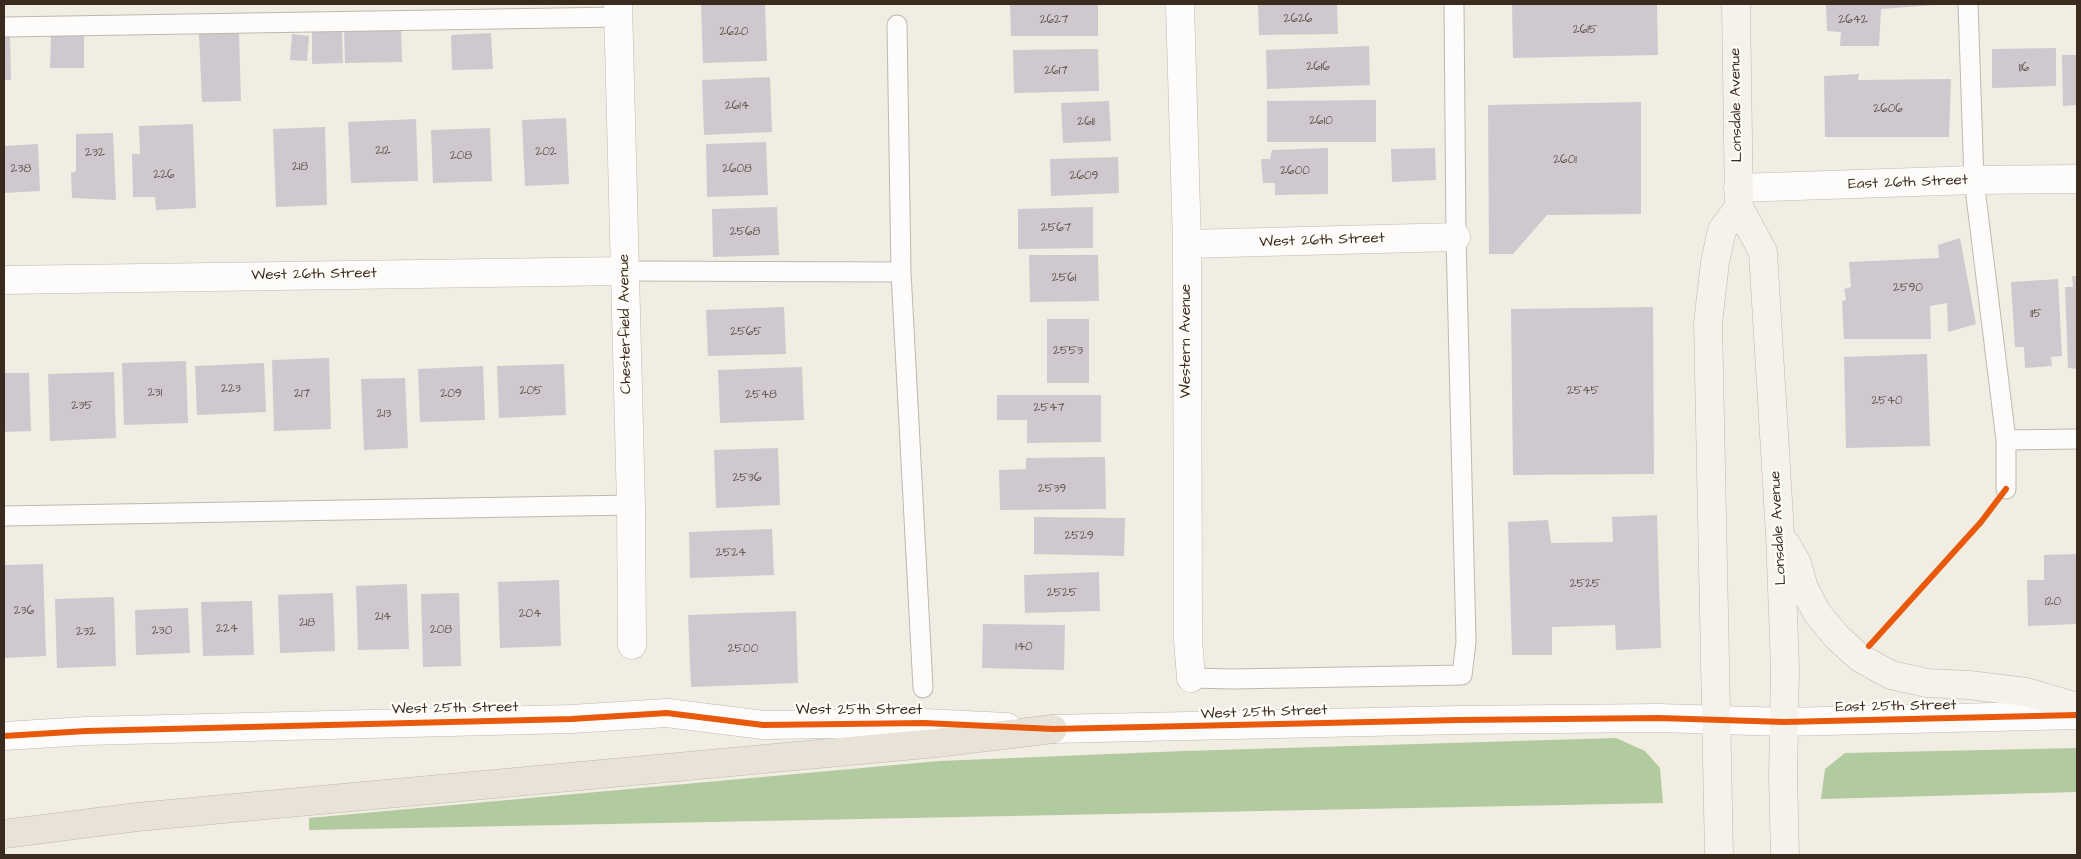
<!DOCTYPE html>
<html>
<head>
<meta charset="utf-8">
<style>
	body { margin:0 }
	#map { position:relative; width:2081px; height:859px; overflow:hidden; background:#f2ede3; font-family:"Architects Daughter",sans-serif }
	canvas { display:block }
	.frame { position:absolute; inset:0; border:5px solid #3b2a1e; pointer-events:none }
</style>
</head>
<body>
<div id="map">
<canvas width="2081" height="859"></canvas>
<div class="frame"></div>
</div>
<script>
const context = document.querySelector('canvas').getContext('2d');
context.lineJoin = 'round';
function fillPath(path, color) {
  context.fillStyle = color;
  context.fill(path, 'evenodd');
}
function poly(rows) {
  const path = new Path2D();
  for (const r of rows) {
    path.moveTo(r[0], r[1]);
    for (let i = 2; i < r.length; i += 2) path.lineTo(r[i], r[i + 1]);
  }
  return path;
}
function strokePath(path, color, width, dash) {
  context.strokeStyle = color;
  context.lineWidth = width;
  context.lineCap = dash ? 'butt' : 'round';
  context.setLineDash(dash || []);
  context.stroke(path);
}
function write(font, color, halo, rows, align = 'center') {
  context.font = font + ' "Architects Daughter",sans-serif';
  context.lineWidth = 4.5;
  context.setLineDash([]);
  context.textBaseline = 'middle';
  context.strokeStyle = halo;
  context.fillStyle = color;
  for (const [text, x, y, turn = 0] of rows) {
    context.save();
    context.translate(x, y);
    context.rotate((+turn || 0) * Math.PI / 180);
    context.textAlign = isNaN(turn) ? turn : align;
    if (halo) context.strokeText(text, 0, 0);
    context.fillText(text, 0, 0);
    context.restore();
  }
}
const forest = poly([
	[1616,738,1645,751,1660,768,1663,803,309,830,309,818,939,761,1184,751],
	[2077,748,2077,792,1821,799,1825,769,1845,753]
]);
const building = poly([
	[701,4,765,4,767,61,703,63],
	[1010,4,1098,4,1098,36,1011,36],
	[1258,4,1337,4,1338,34,1259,35],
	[1512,4,1657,4,1658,55,1513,58],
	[1826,4,1934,4,1934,5,1881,9,1879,46,1840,46,1841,32,1827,31],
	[401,26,402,62,345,63,344,28],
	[312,32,342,32,343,63,312,64],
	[239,33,241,101,202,102,199,34],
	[491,33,493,69,452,70,451,35],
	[292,34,309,36,307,61,290,60],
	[51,35,84,36,84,68,50,68],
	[4,36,10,36,11,80,4,80],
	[1369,46,1370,85,1267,89,1266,50],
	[2056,48,2056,86,1992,88,1992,49],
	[1098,49,1099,91,1014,93,1013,50],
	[2062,55,2077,55,2077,105,2063,106],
	[1859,74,1858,80,1951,79,1949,137,1825,137,1824,76],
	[770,77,772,132,704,135,702,80],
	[1376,100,1376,142,1267,142,1267,101],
	[1109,101,1111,141,1063,143,1061,103],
	[1641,102,1641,214,1547,215,1513,254,1489,254,1488,105],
	[566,118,569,184,525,186,522,120],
	[416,119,418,181,351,183,348,122],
	[193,124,196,208,156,210,155,197,133,197,132,154,140,154,139,126],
	[325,127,327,205,276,207,273,129],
	[490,128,492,181,433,183,431,130],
	[113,133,116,200,72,198,71,173,76,171,76,134],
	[766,142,768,195,707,197,706,144],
	[38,144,40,191,4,193,4,146],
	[1328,148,1328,194,1275,195,1275,183,1263,183,1261,159,1270,159,1272,150],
	[1435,148,1436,180,1392,182,1391,149],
	[1118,157,1119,193,1051,196,1050,159],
	[777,207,779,255,713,257,712,209],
	[1093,207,1093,248,1018,249,1018,209],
	[1960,238,1976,324,1948,332,1947,303,1930,306,1931,339,1844,339,1842,301,1846,300,1844,289,1851,287,1849,262,1939,258,1938,245],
	[1029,255,1098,255,1099,301,1030,302],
	[2072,276,2077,276,2077,369,2068,368,2065,287,2073,287],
	[2058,279,2062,356,2051,357,2052,366,2025,368,2024,347,2015,347,2011,282],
	[784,307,786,354,708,356,706,310],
	[1653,307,1654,474,1513,475,1511,309],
	[1047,319,1089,319,1089,383,1047,383],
	[1927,354,1930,446,1846,448,1844,357],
	[329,358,331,429,274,431,272,360],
	[186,361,188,423,124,425,122,363],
	[264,363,266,412,197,415,195,366],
	[564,364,566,415,499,418,497,366],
	[483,366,485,420,420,422,418,369],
	[802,367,804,420,720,423,718,370],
	[114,372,116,438,50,441,48,374],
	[4,373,29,373,31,431,4,432],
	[405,378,408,448,364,450,361,379],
	[997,395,1101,395,1101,442,1027,443,1027,420,997,420],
	[778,448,780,505,716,508,714,450],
	[1105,457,1106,509,1000,510,999,470,1026,469,1026,458],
	[1657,515,1661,648,1616,650,1615,625,1552,627,1552,655,1512,655,1508,522,1548,520,1551,543,1613,542,1612,517],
	[1034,517,1125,518,1124,556,1034,554],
	[772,529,774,575,690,578,689,532],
	[2077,554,2077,624,2028,626,2027,580,2044,580,2044,555],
	[43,564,46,656,4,658,4,565],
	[1099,572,1100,611,1025,613,1024,575],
	[559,580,561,646,500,648,498,582],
	[407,584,409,649,358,650,356,586],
	[333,593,335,651,280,653,278,595],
	[459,593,461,666,423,667,421,594],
	[114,597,116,666,57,668,55,599],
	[252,601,254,655,203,656,201,602],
	[188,608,190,653,136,655,135,610],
	[796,611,798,683,691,687,688,615],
	[983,624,1065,625,1064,670,982,668]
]);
const service = poly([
	[1968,4,1974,180,2006,440,2077,439],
	[4,27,618,17],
	[625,271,901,272,897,25],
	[901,272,923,688],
	[2006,440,2006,489],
	[4,516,631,505],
	[1191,678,1232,679,1462,675,1466,642,1456,237,1454,4]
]);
const minor = poly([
	[618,4,631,505,632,645],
	[1180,4,1187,244,1188,640,1191,678],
	[1738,188,1974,180,2077,179],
	[1187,244,1456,237],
	[4,280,625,271],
	[4,736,86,731,571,719,667,713,763,725,924,723,1007,727]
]);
const tertiary = poly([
	[1053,729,1459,720,1659,718,1784,722,2077,715]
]);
const secondary = poly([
	[1736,4,1739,207,1763,252,1780,534,1785,668,1783,777,1785,855],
	[1786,544,1797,563,1804,588,1817,613,1837,637,1860,658,1891,675,1927,683,1969,685,2026,692,2077,707],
	[1719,855,1708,323,1715,262,1722,230,1739,207]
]);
const motorway = poly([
	[4,834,137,817,937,743,1053,729]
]);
const cycleway = poly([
	[1869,646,1981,522,2006,489],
	[4,736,86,731,571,719,667,713,763,725,924,723,1053,729,1459,720,1659,718,1784,722,2077,715]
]);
const numberNames = [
	["2626",1298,19],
	["2627",1054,20],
	["2642",1853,20],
	["2615",1585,30],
	["2620",734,32],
	["2616",1318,67],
	["116",2024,68],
	["2617",1056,71],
	["2614",737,106],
	["2606",1888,109],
	["2610",1321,121],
	["2611",1086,122],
	["212",383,151],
	["202",546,152],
	["232",95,153],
	["208",461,156],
	["2601",1565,160],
	["218",300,167],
	["238",21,169],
	["2608",737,169],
	["2600",1295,171],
	["226",164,175],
	["2609",1084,176],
	["2567",1056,228],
	["2568",745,232],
	["2561",1064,278],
	["2590",1908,288],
	["115",2036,314],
	["2565",746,332],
	["2553",1068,351],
	["223",231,389],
	["205",531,391],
	["2545",1583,391],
	["231",155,393],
	["217",302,394],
	["209",451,394],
	["2548",761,395],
	["2540",1887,401],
	["235",82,406],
	["2547",1049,408],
	["213",384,414],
	["2536",747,478],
	["2539",1052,489],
	["2529",1079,536],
	["2524",731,553],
	["2525",1585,584],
	["2525",1062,593],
	["120",2053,602],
	["236",24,611],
	["204",530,614],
	["214",383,617],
	["218",307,623],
	["224",227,629],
	["208",441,630],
	["230",162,631],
	["232",86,632],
	["140",1024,647],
	["2500",743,649]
];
const streetNames = [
	["Lonsdale Avenue",1737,105,-91],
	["East 26th Street",1908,183,-2],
	["West 26th Street",1322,241,-2],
	["West 26th Street",314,275,-1],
	["Chesterfield Avenue",626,324,-91],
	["Western Avenue",1187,341,-90],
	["Lonsdale Avenue",1779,528,-93],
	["East 25th Street",1896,707,-1],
	["West 25th Street",455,709,-1],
	["West 25th Street",859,711],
	["West 25th Street",1264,713,-2]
];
fillPath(forest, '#b2ca9f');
fillPath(building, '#d0c8cf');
strokePath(service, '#bdb8b0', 21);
strokePath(minor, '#bdb8b0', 29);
strokePath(tertiary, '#bdb8b0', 29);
strokePath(secondary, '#bdb8b0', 29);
strokePath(motorway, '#bdb8b0', 29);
strokePath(service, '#fdfcfb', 19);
strokePath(minor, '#fdfcfb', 28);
strokePath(tertiary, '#fdfcfb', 28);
strokePath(secondary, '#f5f2ec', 28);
strokePath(motorway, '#e8e3d6', 28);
strokePath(cycleway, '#e8590c', 6);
write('12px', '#60524a', null, numberNames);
write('15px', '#3b2a1e', '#fdfcf7', streetNames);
</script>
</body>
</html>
